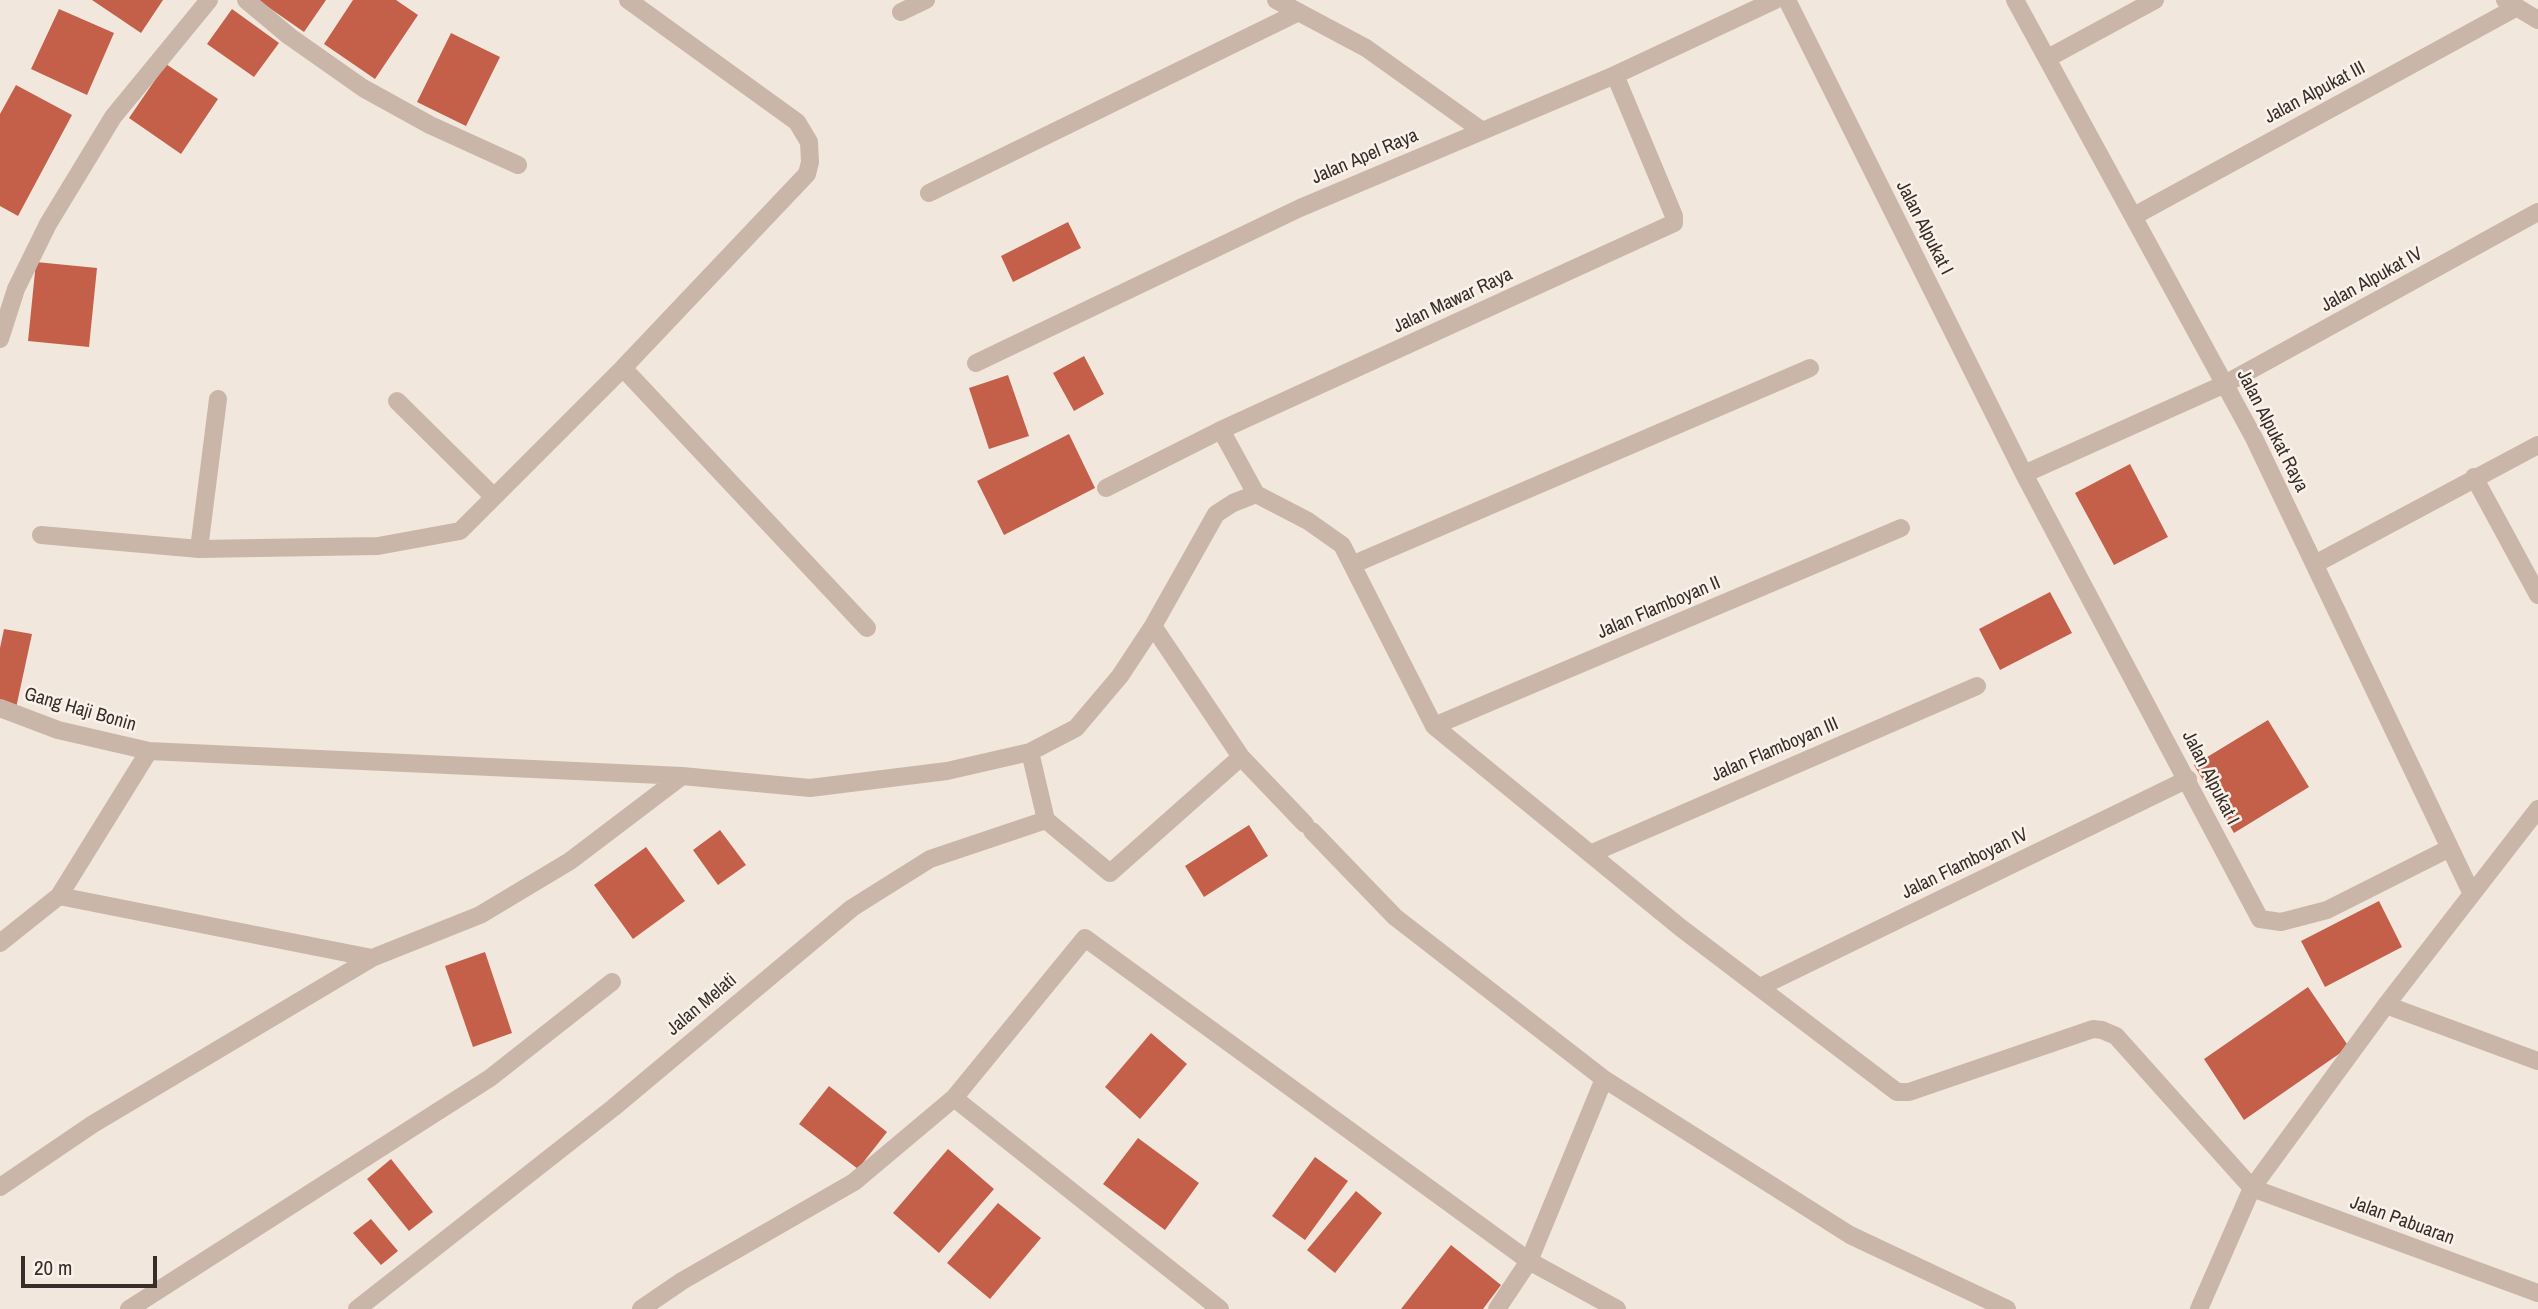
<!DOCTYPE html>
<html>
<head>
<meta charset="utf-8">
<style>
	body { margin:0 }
	#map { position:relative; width:2538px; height:1309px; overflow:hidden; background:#f2e7dd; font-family:"Archivo Narrow",sans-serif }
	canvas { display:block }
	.scale { position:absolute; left:21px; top:1256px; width:136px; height:32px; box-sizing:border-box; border:4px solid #382d29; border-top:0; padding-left:9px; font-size:21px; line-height:24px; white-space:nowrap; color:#382d29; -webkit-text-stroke:5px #faf2ea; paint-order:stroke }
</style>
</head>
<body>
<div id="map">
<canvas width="2538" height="1309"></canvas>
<div class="scale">20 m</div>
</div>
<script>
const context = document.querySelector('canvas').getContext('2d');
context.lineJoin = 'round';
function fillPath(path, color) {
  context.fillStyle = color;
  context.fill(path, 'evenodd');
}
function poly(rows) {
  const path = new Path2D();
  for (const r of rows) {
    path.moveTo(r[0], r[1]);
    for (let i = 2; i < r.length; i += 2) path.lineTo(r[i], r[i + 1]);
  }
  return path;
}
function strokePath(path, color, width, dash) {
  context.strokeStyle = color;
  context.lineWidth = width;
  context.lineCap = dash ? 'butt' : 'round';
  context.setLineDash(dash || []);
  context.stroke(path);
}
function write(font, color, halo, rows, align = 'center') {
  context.font = font + ' "Archivo Narrow",sans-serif';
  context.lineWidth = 5;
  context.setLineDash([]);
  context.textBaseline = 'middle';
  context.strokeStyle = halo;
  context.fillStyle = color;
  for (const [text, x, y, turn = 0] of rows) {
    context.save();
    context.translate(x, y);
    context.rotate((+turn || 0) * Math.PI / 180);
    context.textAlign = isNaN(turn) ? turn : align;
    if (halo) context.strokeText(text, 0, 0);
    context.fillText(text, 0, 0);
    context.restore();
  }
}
const building = poly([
	[92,0,163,0,141,33],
	[258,0,326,0,304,32],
	[353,0,396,0,418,15,375,79,324,44],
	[59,9,114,33,87,95,31,69],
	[232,9,279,43,254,77,207,44],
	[451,33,500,57,466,126,417,102],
	[166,64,218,99,181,154,129,118],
	[16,85,72,115,18,216,0,206,0,114],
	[1068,222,1081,248,1013,282,1001,256],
	[36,262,97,268,89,347,28,341],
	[1084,356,1104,394,1074,411,1053,373],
	[1008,375,1029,436,989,449,969,388],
	[1069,434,1095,488,1004,535,977,481],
	[2130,464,2168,537,2114,565,2075,493],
	[2050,592,2072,633,2000,670,1979,629],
	[4,629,32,634,16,708,0,704,0,648],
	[2268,720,2309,787,2234,833,2194,765],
	[1249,825,1268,856,1204,897,1185,866],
	[720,830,746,865,718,885,693,850],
	[646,847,685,901,633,939,594,885],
	[2379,901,2402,947,2325,987,2301,941],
	[485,952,512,1033,473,1047,445,966],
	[2308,987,2349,1047,2244,1120,2204,1059],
	[1151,1033,1187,1064,1140,1119,1105,1087],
	[829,1086,887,1132,858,1169,799,1124],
	[1138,1138,1199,1183,1165,1230,1103,1184],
	[948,1149,994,1189,939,1253,893,1213],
	[1315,1157,1348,1181,1305,1240,1272,1216],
	[391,1159,433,1212,409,1231,367,1179],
	[1356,1191,1382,1213,1335,1273,1307,1250],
	[998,1203,1041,1238,990,1299,947,1263],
	[371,1219,398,1251,381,1265,353,1233],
	[1451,1245,1501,1285,1483,1309,1401,1309]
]);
const street = poly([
	[246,0,289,36,363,88,430,125,518,165],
	[1276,0,1366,48,1481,130],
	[1787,0,2024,474,2260,919,2281,922,2327,910,2450,848],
	[2015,0,2254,438,2471,892],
	[2505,0,2538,20],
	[901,12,926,0],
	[2048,58,2155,0],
	[929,193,1299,12],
	[2134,216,2517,7],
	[0,339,16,289,48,224,113,117,209,0],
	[976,363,1300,208,1615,75,1775,0],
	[623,368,867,628],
	[397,401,494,497],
	[1221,430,1256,494],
	[2024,474,2225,384,2538,212],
	[2474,477,2538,595],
	[1106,488,1221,430,1674,223,1674,216,1615,75],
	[41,535,199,549,378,546,460,531,623,368,807,174,810,162,809,142,797,122,628,0],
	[199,549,218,399],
	[1354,564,1810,368],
	[2315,564,2538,445],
	[1153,626,1241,757,1305,824],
	[0,708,58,730,149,751],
	[1434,726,1901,528],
	[1046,820,1110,873,1241,757],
	[1312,831,1395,917,1604,1079,1850,1235,2007,1309],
	[1590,854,1977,686],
	[59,896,372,958],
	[0,943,59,896,149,751,682,776,810,788,947,771,1030,752,1076,728,1120,676,1153,626,1216,514,1233,503,1256,494,1308,521,1342,545,1434,726,1681,928,1897,1092,1909,1092,2093,1029,2102,1030,2116,1036,2252,1188,2538,1293],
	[1760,987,2188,779],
	[2386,1005,2538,1061],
	[954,1098,1085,938,1529,1261,1617,1309],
	[0,1187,93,1124,372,958,480,915,570,861,682,776],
	[129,1309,490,1078,612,982],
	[357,1309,613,1108,852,908,930,859,1046,820,1030,752],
	[641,1309,682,1281,854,1182,954,1098,1220,1309],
	[1497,1309,1529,1261,1604,1079],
	[2199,1309,2252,1188,2386,1005,2538,809]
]);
const streetNames = [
	["Jalan Alpukat III",2315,93,-28],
	["Jalan Apel Raya",1365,157,-23],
	["Jalan Alpukat I",1924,228,63],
	["Jalan Alpukat IV",2372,280,-29],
	["Jalan Mawar Raya",1453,301,-25],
	["Jalan Alpukat Raya",2272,431,63],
	["Jalan Flamboyan II",1659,608,-23],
	["Gang Haji Bonin",80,710,16],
	["Jalan Flamboyan III",1775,750,-23],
	["Jalan Alpukat I",2210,778,63],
	["Jalan Flamboyan IV",1965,864,-26],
	["Jalan Melati",702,1005,-40],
	["Jalan Pabuaran",2402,1221,20]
];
fillPath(building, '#c46049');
strokePath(street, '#cab6a9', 18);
write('19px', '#382d29', '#faf2ea', streetNames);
</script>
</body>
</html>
